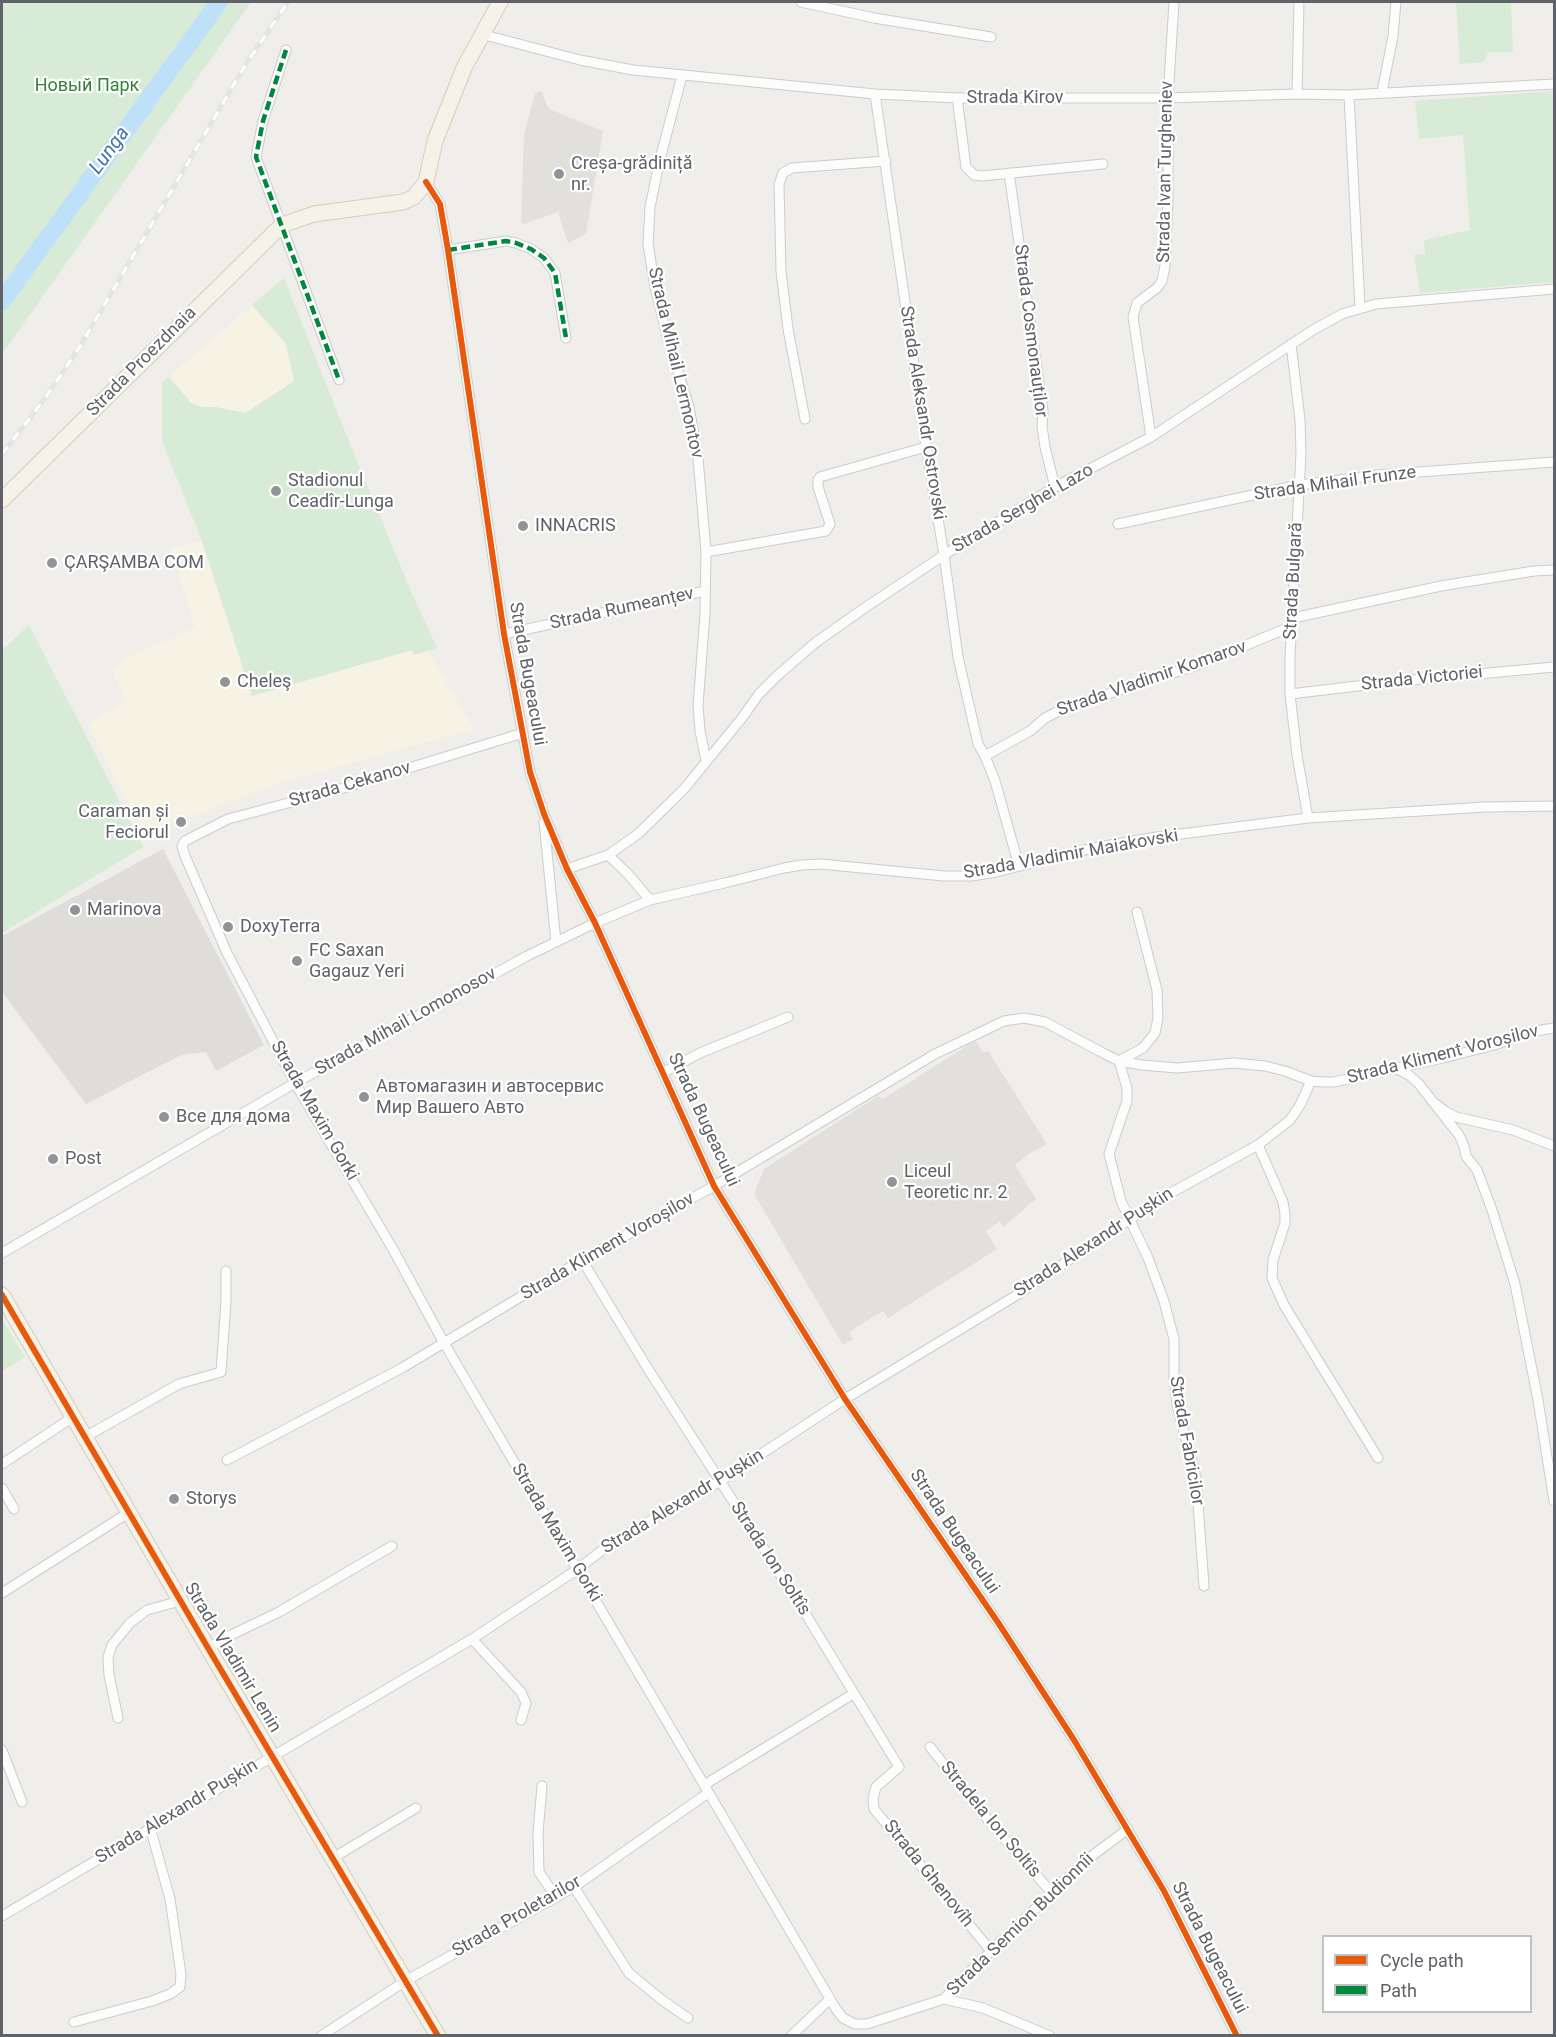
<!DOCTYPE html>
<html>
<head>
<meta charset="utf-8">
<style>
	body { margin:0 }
	#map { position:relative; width:1556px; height:2037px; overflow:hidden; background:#efeeea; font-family:Roboto,sans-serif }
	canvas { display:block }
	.frame { position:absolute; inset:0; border:3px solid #5f6368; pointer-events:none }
	.legend { position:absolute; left:1322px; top:1935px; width:210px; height:78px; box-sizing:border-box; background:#fff; border:2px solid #bfc1c3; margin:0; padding:8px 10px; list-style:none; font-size:18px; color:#5f6368 }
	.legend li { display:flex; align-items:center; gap:12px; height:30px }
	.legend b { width:30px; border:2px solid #bfc1c3 }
</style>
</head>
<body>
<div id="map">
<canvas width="1556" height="2037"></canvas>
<div class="frame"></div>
<ul class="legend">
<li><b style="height:8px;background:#e8590c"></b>Cycle path</li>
<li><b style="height:8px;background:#00873e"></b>Path</li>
</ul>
</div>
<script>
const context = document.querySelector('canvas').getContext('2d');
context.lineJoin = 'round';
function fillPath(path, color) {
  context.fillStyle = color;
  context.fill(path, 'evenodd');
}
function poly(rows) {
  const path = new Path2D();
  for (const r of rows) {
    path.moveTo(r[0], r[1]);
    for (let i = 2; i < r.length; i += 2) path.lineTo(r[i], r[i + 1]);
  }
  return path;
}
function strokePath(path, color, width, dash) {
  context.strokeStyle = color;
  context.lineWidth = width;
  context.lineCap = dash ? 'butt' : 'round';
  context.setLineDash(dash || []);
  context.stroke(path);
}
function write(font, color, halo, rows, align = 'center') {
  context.font = font + ' Roboto,sans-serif';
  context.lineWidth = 4.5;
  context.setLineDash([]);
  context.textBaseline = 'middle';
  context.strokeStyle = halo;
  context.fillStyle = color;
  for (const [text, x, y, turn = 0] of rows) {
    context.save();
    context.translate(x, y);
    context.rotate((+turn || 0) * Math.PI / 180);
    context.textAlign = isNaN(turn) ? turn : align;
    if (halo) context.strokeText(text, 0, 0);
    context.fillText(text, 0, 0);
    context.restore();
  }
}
const commercial = poly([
	[252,305,286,344,294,381,245,413,216,407,202,407,191,403,169,377],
	[202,541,252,696,413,650,414,655,428,651,474,729,283,782,144,834,88,724,126,701,113,674,121,661,195,627,170,548]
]);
const industrial = poly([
	[163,849,264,1045,216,1071,206,1052,181,1055,86,1104,2,992,2,936]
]);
const education = poly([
	[541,91,549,109,603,131,586,234,568,243,558,212,524,224,521,222,524,135,535,93],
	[975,1041,984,1053,988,1051,1047,1144,1030,1153,1015,1165,1036,1199,1003,1227,1000,1221,986,1231,997,1249,888,1318,883,1311,849,1332,853,1339,843,1345,754,1194,764,1169,878,1096,883,1099]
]);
const green = poly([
	[2,2,251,2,2,354],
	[1456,2,1511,2,1513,52,1488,52,1484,62,1460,64],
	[1554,91,1554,282,1420,293,1414,255,1425,254,1424,240,1470,230,1463,135,1419,139,1415,101],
	[284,278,346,434,410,589,437,648,414,655,412,650,252,696,202,541,162,441,162,383,169,377,191,403,202,407,216,407,245,413,294,381,286,344,252,305],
	[29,625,143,847,2,933,2,650],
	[2,1319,25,1357,2,1371]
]);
const river = poly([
	[2,301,219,2]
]);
const street = poly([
	[801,2,874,18,991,37],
	[481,34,580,60,633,70,875,94,957,98,1168,98,1297,94,1349,95,1554,84],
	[286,50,263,121,256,157,339,380],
	[682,76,660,159,650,207,648,244,655,287,667,336,689,407,698,458,706,552,705,614,698,705,700,731,706,761],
	[1382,92,1393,36,1396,2],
	[875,94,926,447,944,555,958,657,978,744,985,756,995,781,1019,866],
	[1297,94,1299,2],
	[1349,95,1360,307],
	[957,98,966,167,974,175,982,176,1103,164],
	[1009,173,1043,411,1042,427,1045,447,1055,487],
	[426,182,440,204,448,250,504,634,530,772,544,814,567,869,595,923,714,1186,845,1399,999,1624,1074,1740,1164,1891,1237,2036],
	[448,250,506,241,516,243,531,249,544,258,555,273,566,338],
	[1291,344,1300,420,1301,454,1290,656,1290,694,1297,755,1308,818],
	[805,419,788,329,781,271,779,184,783,173,792,168,886,161],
	[1151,437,1133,317,1137,303,1157,288,1162,281,1165,266,1168,199,1168,98,1174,2],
	[1118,524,1299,485,1378,475,1554,462],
	[706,552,826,531,830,524,818,487,818,480,820,477,926,447],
	[1293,618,1441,586,1534,571,1554,570],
	[504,634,705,591],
	[1290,694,1391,682,1554,667],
	[523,733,337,790,228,819,185,841,182,846,185,856,227,953,295,1083,394,1251,444,1343,836,2009,843,2018,855,2024,867,2024,944,1999,983,2008,1050,2036],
	[985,756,1030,731,1045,718,1067,707,1201,664,1292,626],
	[544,822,556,942],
	[608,855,627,873,650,900],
	[567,869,608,855,638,834,684,789,742,718,759,694,777,676,815,643,863,609,944,555,1055,487,1151,437,1313,330,1342,314,1376,304,1554,289],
	[1137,912,1157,990,1158,1018,1155,1033,1143,1048,1119,1061,1127,1088,1127,1101,1109,1154,1121,1201,1148,1258,1164,1301,1174,1339,1174,1378,1177,1405,1196,1477,1204,1586],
	[1395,1068,1409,1075,1419,1084,1433,1102,1445,1111,1456,1117,1513,1130,1554,1146],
	[664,1072,700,1053,788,1017],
	[1433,1102,1459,1135,1464,1146,1466,1156,1477,1170,1492,1210,1515,1284,1538,1400,1554,1501],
	[1258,1145,1283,1202,1285,1214,1285,1223,1273,1260,1272,1278,1284,1305,1378,1458],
	[2,1253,295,1083,527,956,595,923,650,900,729,882,784,868,801,865,821,864,944,876,972,876,996,872,1093,848,1157,837,1308,818,1485,807,1554,806],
	[582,1260,648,1369,805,1613,899,1767,876,1787,873,1798,874,1809,991,1951],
	[85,1437,179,1384,221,1372,226,1301,226,1271],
	[227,1460,402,1368,582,1260,714,1186,935,1054,1004,1021,1024,1018,1045,1022,1103,1053,1119,1061,1142,1065,1177,1068,1234,1063,1265,1066,1285,1071,1311,1081,1322,1082,1334,1082,1443,1058,1494,1045,1530,1032,1554,1028],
	[2,1464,73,1417],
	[2,1488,14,1509],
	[2,1593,128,1513],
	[472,1639,521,1692,526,1703,521,1720],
	[208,1648,231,1635,279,1612,392,1546],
	[118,1718,109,1675,108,1657,112,1645,130,1623,147,1610,180,1601],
	[930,1747,989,1821,1051,1892],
	[2,1750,22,1802],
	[704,1785,853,1694],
	[542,1786,538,1833,539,1872,555,1896],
	[333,1858,416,1808],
	[574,1887,629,1973,662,2000,688,2018],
	[2,1916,472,1639,578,1569,610,1544,720,1481,845,1399,1017,1295,1158,1200,1258,1145,1290,1120,1300,1105,1311,1081],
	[944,1999,962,1979,1085,1861,1128,1829],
	[74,2022,152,2001,170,1994,180,1987,181,1974,170,1899,150,1827],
	[321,2036,407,1980,574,1887,708,1793],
	[791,2036,830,1999]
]);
const primary = poly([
	[2,500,282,225,314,214,403,202,414,197,426,182,435,141,464,68,500,2],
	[2,1295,208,1648,438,2036]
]);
const rail = poly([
	[2,454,46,397,79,348,246,64,288,2]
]);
const quiet = poly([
	[286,50,263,121,256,157,339,380],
	[448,250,506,241,516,243,531,249,544,258,555,273,566,338]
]);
const cycleway = poly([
	[426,182,440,204,448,250,504,634,530,772,544,814,567,869,595,923,714,1186,845,1399,999,1624,1074,1740,1164,1891,1237,2036],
	[2,1295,208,1648,438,2036]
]);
const markers = [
	[559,174,6,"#919496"],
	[276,491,6,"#919496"],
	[523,526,6,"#919496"],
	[52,563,6,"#919496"],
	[225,682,6,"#919496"],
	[181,822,6,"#919496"],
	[75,910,6,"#919496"],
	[228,927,6,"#919496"],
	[297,961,6,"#919496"],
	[364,1097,6,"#919496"],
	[164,1117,6,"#919496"],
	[53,1159,6,"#919496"],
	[892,1182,6,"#919496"],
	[174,1499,6,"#919496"]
];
const parkNames = [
	["Новый Парк",87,86]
];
const streetNames = [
	["Strada Kirov",1015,98],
	["Strada Ivan Turgheniev",1166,172,-89],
	["Strada Cosmonauților",1030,331,83],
	["Strada Proezdnaia",142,362,-45],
	["Strada Mihail Lermontov",675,363,77],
	["Strada Aleksandr Ostrovski",922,413,81],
	["Strada Mihail Frunze",1335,484,-8],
	["Strada Serghei Lazo",1023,509,-30],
	["Strada Bulgară",1294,581,-87],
	["Strada Rumeanțev",622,609,-12],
	["Strada Bugeacului",527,674,80],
	["Strada Vladimir Komarov",1152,679,-19],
	["Strada Victoriei",1422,679,-6],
	["Strada Cekanov",350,785,-16],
	["Strada Vladimir Maiakovski",1071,855,-10],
	["Strada Mihail Lomonosov",406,1022,-29],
	["Strada Kliment Voroșilov",1443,1055,-14],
	["Strada Maxim Gorki",314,1111,60],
	["Strada Bugeacului",703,1120,65],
	["Strada Alexandr Pușkin",1094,1243,-33],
	["Strada Kliment Voroșilov",608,1247,-30],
	["Strada Fabricilor",1186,1441,80],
	["Strada Alexandr Pușkin",683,1502,-31],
	["Strada Bugeacului",954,1532,56],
	["Strada Maxim Gorki",556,1533,59],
	["Strada Ion Soltîs",770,1559,57],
	["Strada Vladimir Lenin",232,1658,59],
	["Strada Alexandr Pușkin",177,1812,-31],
	["Stradela Ion Soltîs",990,1820,50],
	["Strada Ghenovîh",928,1874,51],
	["Strada Proletarilor",517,1917,-30],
	["Strada Semion Budionnîi",1021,1925,-44],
	["Strada Bugeacului",1209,1948,63]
];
const poiNames = [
	["Creșa-grădiniță",571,164],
	["nr.",571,185],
	["Stadionul",288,481],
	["Ceadîr-Lunga",288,502],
	["INNACRIS",535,526],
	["ÇARŞAMBA COM",64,563],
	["Cheleş",237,682],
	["Caraman și",169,812,"right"],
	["Feciorul",169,833,"right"],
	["Marinova",87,910],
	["DoxyTerra",240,927],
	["FC Saxan",309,951],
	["Gagauz Yeri",309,972],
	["Автомагазин и автосервис",376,1087],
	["Мир Вашего Авто",376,1108],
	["Все для дома",176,1117],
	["Post",65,1159],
	["Liceul",904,1172],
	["Teoretic nr. 2",904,1193],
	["Storys",186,1499]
];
const waterNames = [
	["Lunga",110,151,-54]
];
fillPath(commercial, '#f7f3e4');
fillPath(industrial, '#dfddda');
fillPath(education, '#e2e0da');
fillPath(green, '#d8ebd6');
strokePath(river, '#bfe0f9', 18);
strokePath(street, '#cbcccc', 11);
strokePath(primary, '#d7ceb8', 17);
strokePath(street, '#fdfcfc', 9);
strokePath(primary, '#f4f2e9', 15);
strokePath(rail, '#e4e4e4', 5);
strokePath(rail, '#fff', 3, [9]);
strokePath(quiet, '#00873e', 4.5, [9, 4.5]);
strokePath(cycleway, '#e8590c', 6);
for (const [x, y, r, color] of markers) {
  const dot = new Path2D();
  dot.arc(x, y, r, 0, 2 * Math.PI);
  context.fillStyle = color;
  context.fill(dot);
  strokePath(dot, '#fff', 2);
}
write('18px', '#348238', '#fff', parkNames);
write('18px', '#5f6368', '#fff', streetNames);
write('18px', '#5f6368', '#fff', poiNames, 'left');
write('italic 20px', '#4174aa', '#fff', waterNames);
</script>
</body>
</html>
